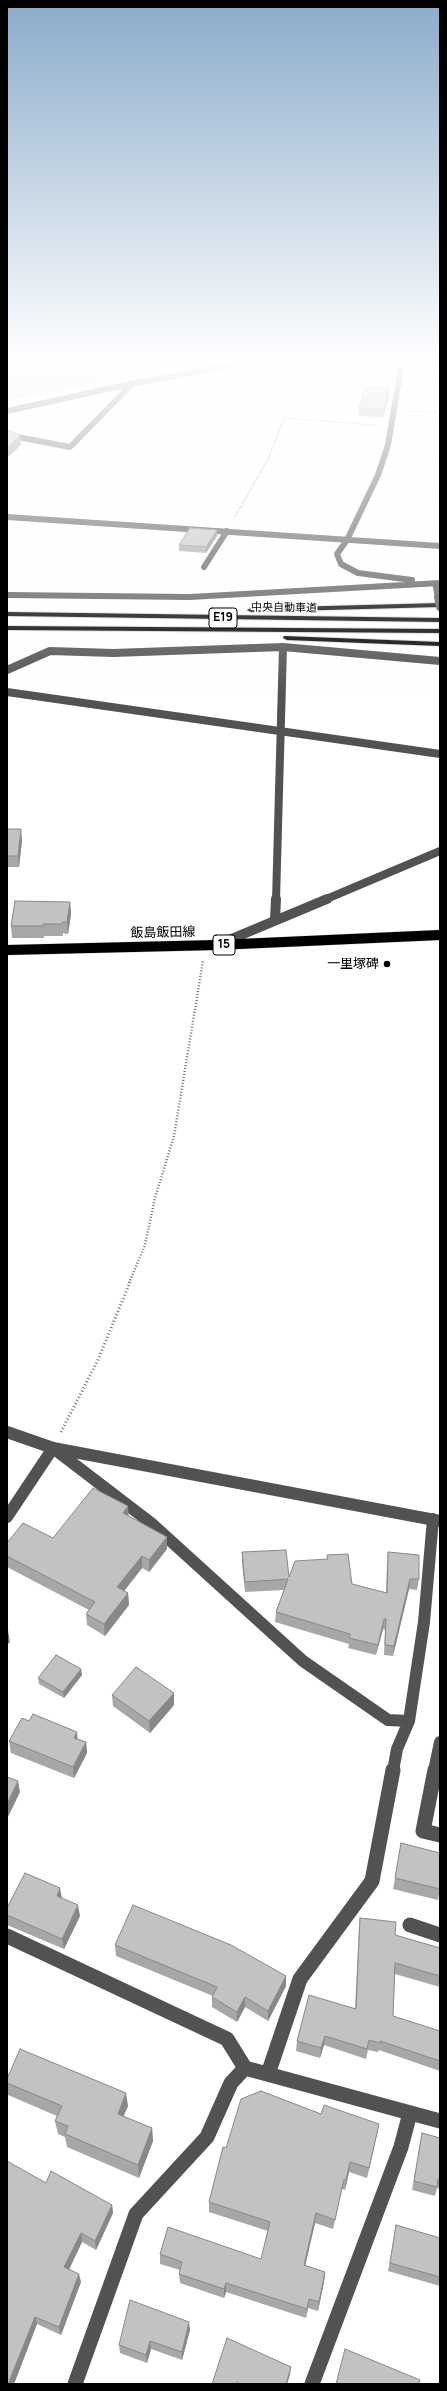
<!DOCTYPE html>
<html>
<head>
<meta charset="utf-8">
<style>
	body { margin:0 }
	#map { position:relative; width:447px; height:2391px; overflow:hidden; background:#fff; font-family:Manrope,sans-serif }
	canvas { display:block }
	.frame { position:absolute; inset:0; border:8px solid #000; pointer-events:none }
</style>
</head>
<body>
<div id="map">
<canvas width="447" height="2391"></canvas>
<div class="frame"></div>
</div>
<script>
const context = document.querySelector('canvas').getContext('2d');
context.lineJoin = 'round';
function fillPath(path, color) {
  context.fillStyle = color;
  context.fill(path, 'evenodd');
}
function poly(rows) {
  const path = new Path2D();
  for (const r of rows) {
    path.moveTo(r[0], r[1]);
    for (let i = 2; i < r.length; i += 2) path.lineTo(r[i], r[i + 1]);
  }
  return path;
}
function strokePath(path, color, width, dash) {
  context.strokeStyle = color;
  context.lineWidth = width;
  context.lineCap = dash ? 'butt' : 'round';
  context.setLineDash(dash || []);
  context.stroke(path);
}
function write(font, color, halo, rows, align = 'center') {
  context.font = font + ' Manrope,"Noto Sans JP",sans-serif';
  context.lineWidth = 3.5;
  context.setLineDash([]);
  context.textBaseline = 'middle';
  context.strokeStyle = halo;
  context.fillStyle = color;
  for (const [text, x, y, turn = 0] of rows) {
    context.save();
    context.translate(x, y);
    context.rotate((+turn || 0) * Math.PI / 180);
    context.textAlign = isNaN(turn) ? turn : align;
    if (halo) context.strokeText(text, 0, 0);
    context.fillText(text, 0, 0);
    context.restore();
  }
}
const green = poly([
	[7,361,211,361,7,401]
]);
const pathFar2 = poly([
	[408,411,440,412],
	[235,517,269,457,284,418,376,425]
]);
const pathFar1 = poly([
	[129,1283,145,1245,155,1198,174,1136,203,961]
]);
const path = poly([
	[61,1432,98,1360,130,1282]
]);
const minorFar4 = poly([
	[402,361,388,445,378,475,347,540,337,554,341,564,358,573,412,580],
	[7,411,125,385,253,361],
	[7,435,70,447,132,384],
	[7,517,440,546],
	[204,567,227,531],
	[7,595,190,597,440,583]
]);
const minorFar3 = poly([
	[7,670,50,651,113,653,283,647,440,661],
	[7,692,440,754],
	[276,900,283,647],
	[324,900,440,851]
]);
const minorFar2 = poly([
	[275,920,276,899],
	[217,945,327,899]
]);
const minorFar1 = poly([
	[7,1432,53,1448,440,1521],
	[53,1448,151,1523,303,1661,388,1720,409,1721],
	[7,1517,53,1448],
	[393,1771,397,1749,409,1721,424,1622,433,1519],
	[434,1771,440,1742]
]);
const minor = poly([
	[435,1770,423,1831,440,1835],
	[410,1925,440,1935],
	[7,1936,227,2039,245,2068],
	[268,2074,300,1979,372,1881,393,1770],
	[75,2384,136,2214,207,2137,231,2083,245,2068,440,2121],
	[312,2384,401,2147,410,2113]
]);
const major = poly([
	[7,950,217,945,440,935]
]);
const highway = poly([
	[440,603,440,607,251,612,247,610,251,608,440,603],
	[7,612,440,618,440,622,7,616,7,612],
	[7,626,440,629,440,633,7,630,7,626],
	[284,636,440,642,440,646,287,640,283,638,284,636]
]);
const minorBridgeFar1 = poly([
	[436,587,438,598]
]);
const minorBridge = poly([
	[438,597,440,607]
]);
const wall = poly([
	[389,396,383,417,358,416,359,408],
	[217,530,217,536,206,553,179,551,179,545],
	[7,829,22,840,19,867,7,867],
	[70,902,71,914,68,934,63,933,63,936,44,936,44,938,12,938,11,926],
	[128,1506,128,1516,167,1537,167,1549,149,1572,142,1568,124,1591,128,1593,129,1605,105,1636,87,1625,86,1614,89,1610,7,1567,7,1543,53,1538],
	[242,1552,289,1577,327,1559,327,1555,352,1584,386,1593,387,1563,388,1552,419,1579,417,1590,409,1589,393,1656,384,1655,385,1630,383,1629,376,1655,348,1648,349,1644,275,1622,276,1612,284,1590,245,1592,242,1563],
	[81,1669,82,1675,64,1698,39,1684,38,1678],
	[112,1695,174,1705,150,1733,113,1706],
	[78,1739,86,1742,87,1753,74,1778,11,1753,9,1741],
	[395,1878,440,1888,438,1900,393,1889],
	[62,1898,80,1916,64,1949,7,1925,7,1908],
	[360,1918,395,1935,440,1948,440,1987,395,1974,393,2016,440,2031,440,2071,379,2050,378,2052,368,2050,366,2059,324,2045,320,2058,296,2051,297,2041,355,2009,359,1928],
	[115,1945,286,1976,286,1986,268,2021,245,2007,237,2022,212,2007,212,1997,213,1996,116,1956],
	[7,2079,128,2106,123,2117,152,2128,153,2141,139,2178,67,2147,65,2137,58,2134,55,2121,57,2116,8,2095,7,2089],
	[422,2133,440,2138,440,2189,437,2188,435,2196,412,2190],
	[377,2134,367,2178,349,2172,345,2190,342,2189,333,2229,315,2223,305,2266,325,2272,324,2282,318,2311,308,2308,306,2318,226,2292,224,2298,180,2283,179,2274,180,2270,160,2264,160,2254,261,2259,268,2231,209,2212,209,2202,226,2148],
	[46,2183,112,2205,113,2213,96,2250,82,2242,69,2269,81,2282,61,2335,37,2324,14,2384],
	[396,2225,440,2238,440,2286,388,2271],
	[190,2330,182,2360,151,2349,147,2363,120,2353,119,2345]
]);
const shadedWall = poly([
	[389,388,389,396,383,417,384,409],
	[20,435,21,445,7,458,7,448],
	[217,530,217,536,206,553,206,547],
	[21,829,22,840,19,867,18,856],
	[70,902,71,914,68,934,67,922],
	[128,1506,129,1519,123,1513],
	[167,1537,167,1549,149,1572,149,1560],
	[142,1556,142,1568,118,1599,117,1587],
	[410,1579,409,1589,393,1656,394,1646],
	[128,1593,129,1605,105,1636,104,1624],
	[384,1619,383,1629,376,1655,378,1645],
	[8,1630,10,1642,7,1645,7,1631],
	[81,1669,82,1675,64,1698,63,1692],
	[174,1693,174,1705,150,1733,149,1721],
	[77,1732,78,1743,74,1738],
	[86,1742,87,1753,74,1778,73,1767],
	[18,1781,20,1792,7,1819,7,1804],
	[60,1888,62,1899,57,1896],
	[78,1905,80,1916,64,1949,62,1939],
	[286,1976,286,1986,268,2021,268,2011],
	[245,1997,245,2007,237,2022,237,2012],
	[325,2036,324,2045,320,2058,321,2048],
	[126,2093,128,2106,119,2127,118,2114],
	[379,2124,377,2134,367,2178,369,2168],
	[152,2128,153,2141,139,2178,138,2165],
	[350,2162,349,2172,345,2190,346,2180],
	[112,2205,113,2213,96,2250,95,2241],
	[316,2213,315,2223,303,2275,304,2265],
	[81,2233,82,2242,66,2276,64,2267],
	[325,2272,324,2282,318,2311,319,2302],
	[79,2274,81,2282,61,2335,59,2327],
	[226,2283,226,2292,224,2298,224,2289],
	[309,2299,308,2308,306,2318,307,2309],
	[35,2317,37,2324,14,2384,8,2384],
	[189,2322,190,2330,182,2360,182,2352],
	[150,2341,151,2349,147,2363,146,2355],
	[291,2367,290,2375,287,2384,286,2384]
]);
const building = poly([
	[365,387,389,388,384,409,359,408,365,387],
	[7,430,20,435,7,448,7,430],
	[190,528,217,530,206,547,179,545,190,528],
	[7,829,21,829,18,856,7,856,7,829],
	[15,901,70,902,67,922,63,922,62,924,43,924,43,926,11,926,15,901],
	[93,1488,128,1506,123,1513,167,1537,149,1560,142,1556,117,1587,128,1593,104,1624,86,1614,95,1602,7,1556,7,1543,23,1523,53,1538,93,1488],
	[286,1550,289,1577,295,1561,328,1559,327,1555,348,1554,352,1584,387,1593,388,1552,419,1555,419,1579,410,1579,394,1646,385,1645,386,1619,384,1619,378,1645,349,1638,350,1634,276,1612,288,1579,245,1582,242,1552,286,1550],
	[56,1655,81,1669,63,1692,38,1678,56,1655],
	[136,1667,174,1693,149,1721,112,1695,136,1667],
	[33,1714,77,1732,74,1738,86,1742,73,1767,9,1741,22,1718,29,1721,33,1714],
	[7,1777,18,1781,7,1804,7,1777],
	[401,1843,440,1853,440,1889,395,1878,401,1843],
	[25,1873,60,1888,57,1896,78,1905,62,1939,7,1915,7,1908,25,1873],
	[133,1905,231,1945,286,1976,268,2011,245,1997,237,2012,212,1997,217,1987,115,1945,133,1905],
	[360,1918,396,1922,395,1935,440,1948,440,1976,395,1963,393,2016,440,2031,440,2061,380,2041,380,2043,369,2040,367,2049,325,2036,321,2048,297,2041,309,1995,356,2009,360,1918],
	[20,2049,126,2093,118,2114,152,2128,138,2165,65,2134,68,2126,55,2121,62,2106,7,2083,7,2079,20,2049],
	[261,2091,321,2114,324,2105,379,2124,369,2168,350,2162,346,2180,344,2179,335,2220,316,2213,304,2265,325,2272,319,2302,309,2299,307,2309,226,2283,224,2289,179,2274,182,2262,160,2254,168,2227,261,2259,270,2222,209,2202,223,2147,226,2148,241,2099,261,2091],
	[422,2133,440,2138,440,2180,438,2179,437,2187,414,2181,422,2133],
	[7,2161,46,2183,51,2171,112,2205,95,2241,81,2233,64,2267,79,2274,59,2327,35,2317,8,2384,7,2384,7,2161],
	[396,2225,440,2238,440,2277,390,2263,396,2225],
	[130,2300,189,2322,182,2352,150,2341,146,2355,119,2345,130,2300],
	[227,2338,291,2367,286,2384,240,2384,237,2382,236,2384,212,2384,227,2338],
	[345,2349,420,2380,419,2384,336,2384,345,2349]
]);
const markers = [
	[387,964,4,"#000"]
];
const farStreetnames = [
	["中央自動車道",284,608,1]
];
const shields = [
	[223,618,28],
	[224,945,22]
];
const shieldNames = [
	["E19",223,618],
	["15",224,945]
];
const streetNames = [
	["飯島飯田線",163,933,-1]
];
const poiNames = [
	["一里塚碑",379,964]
];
fillPath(green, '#d9d9d9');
strokePath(major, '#dbdbdb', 11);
strokePath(highway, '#dbdbdb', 2);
strokePath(pathFar2, '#747474', 1.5, [0.5, 1]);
strokePath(pathFar1, '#747474', 2.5, [1, 2]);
strokePath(path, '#747474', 3, [1, 2.5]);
strokePath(minorFar4, '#525252', 6);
strokePath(minorFar3, '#525252', 8);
strokePath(minorFar2, '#525252', 10);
strokePath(minorFar1, '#525252', 12);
strokePath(minor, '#525252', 15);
strokePath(major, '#000', 10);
fillPath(highway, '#000');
strokePath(minorBridgeFar1, '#525252', 6);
strokePath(minorBridge, '#525252', 8);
fillPath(wall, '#a7a7a7');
fillPath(shadedWall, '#888');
fillPath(building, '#c2c2c2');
strokePath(building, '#888', 1);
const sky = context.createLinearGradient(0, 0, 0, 696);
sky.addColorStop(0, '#8baccb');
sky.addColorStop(0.52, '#fff');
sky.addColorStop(1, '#ffffff00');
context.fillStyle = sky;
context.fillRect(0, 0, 447, 696);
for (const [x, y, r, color] of markers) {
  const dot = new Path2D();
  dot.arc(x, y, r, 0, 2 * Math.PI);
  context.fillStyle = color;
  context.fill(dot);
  strokePath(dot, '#fff', 1.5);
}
write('11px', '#000', '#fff', farStreetnames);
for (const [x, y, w] of shields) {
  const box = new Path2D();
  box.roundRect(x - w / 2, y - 10, w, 20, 3);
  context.fillStyle = '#fff';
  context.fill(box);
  strokePath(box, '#000', 1);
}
write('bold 12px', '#000', null, shieldNames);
write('13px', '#000', '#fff', streetNames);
write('13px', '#000', '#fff', poiNames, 'right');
</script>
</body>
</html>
